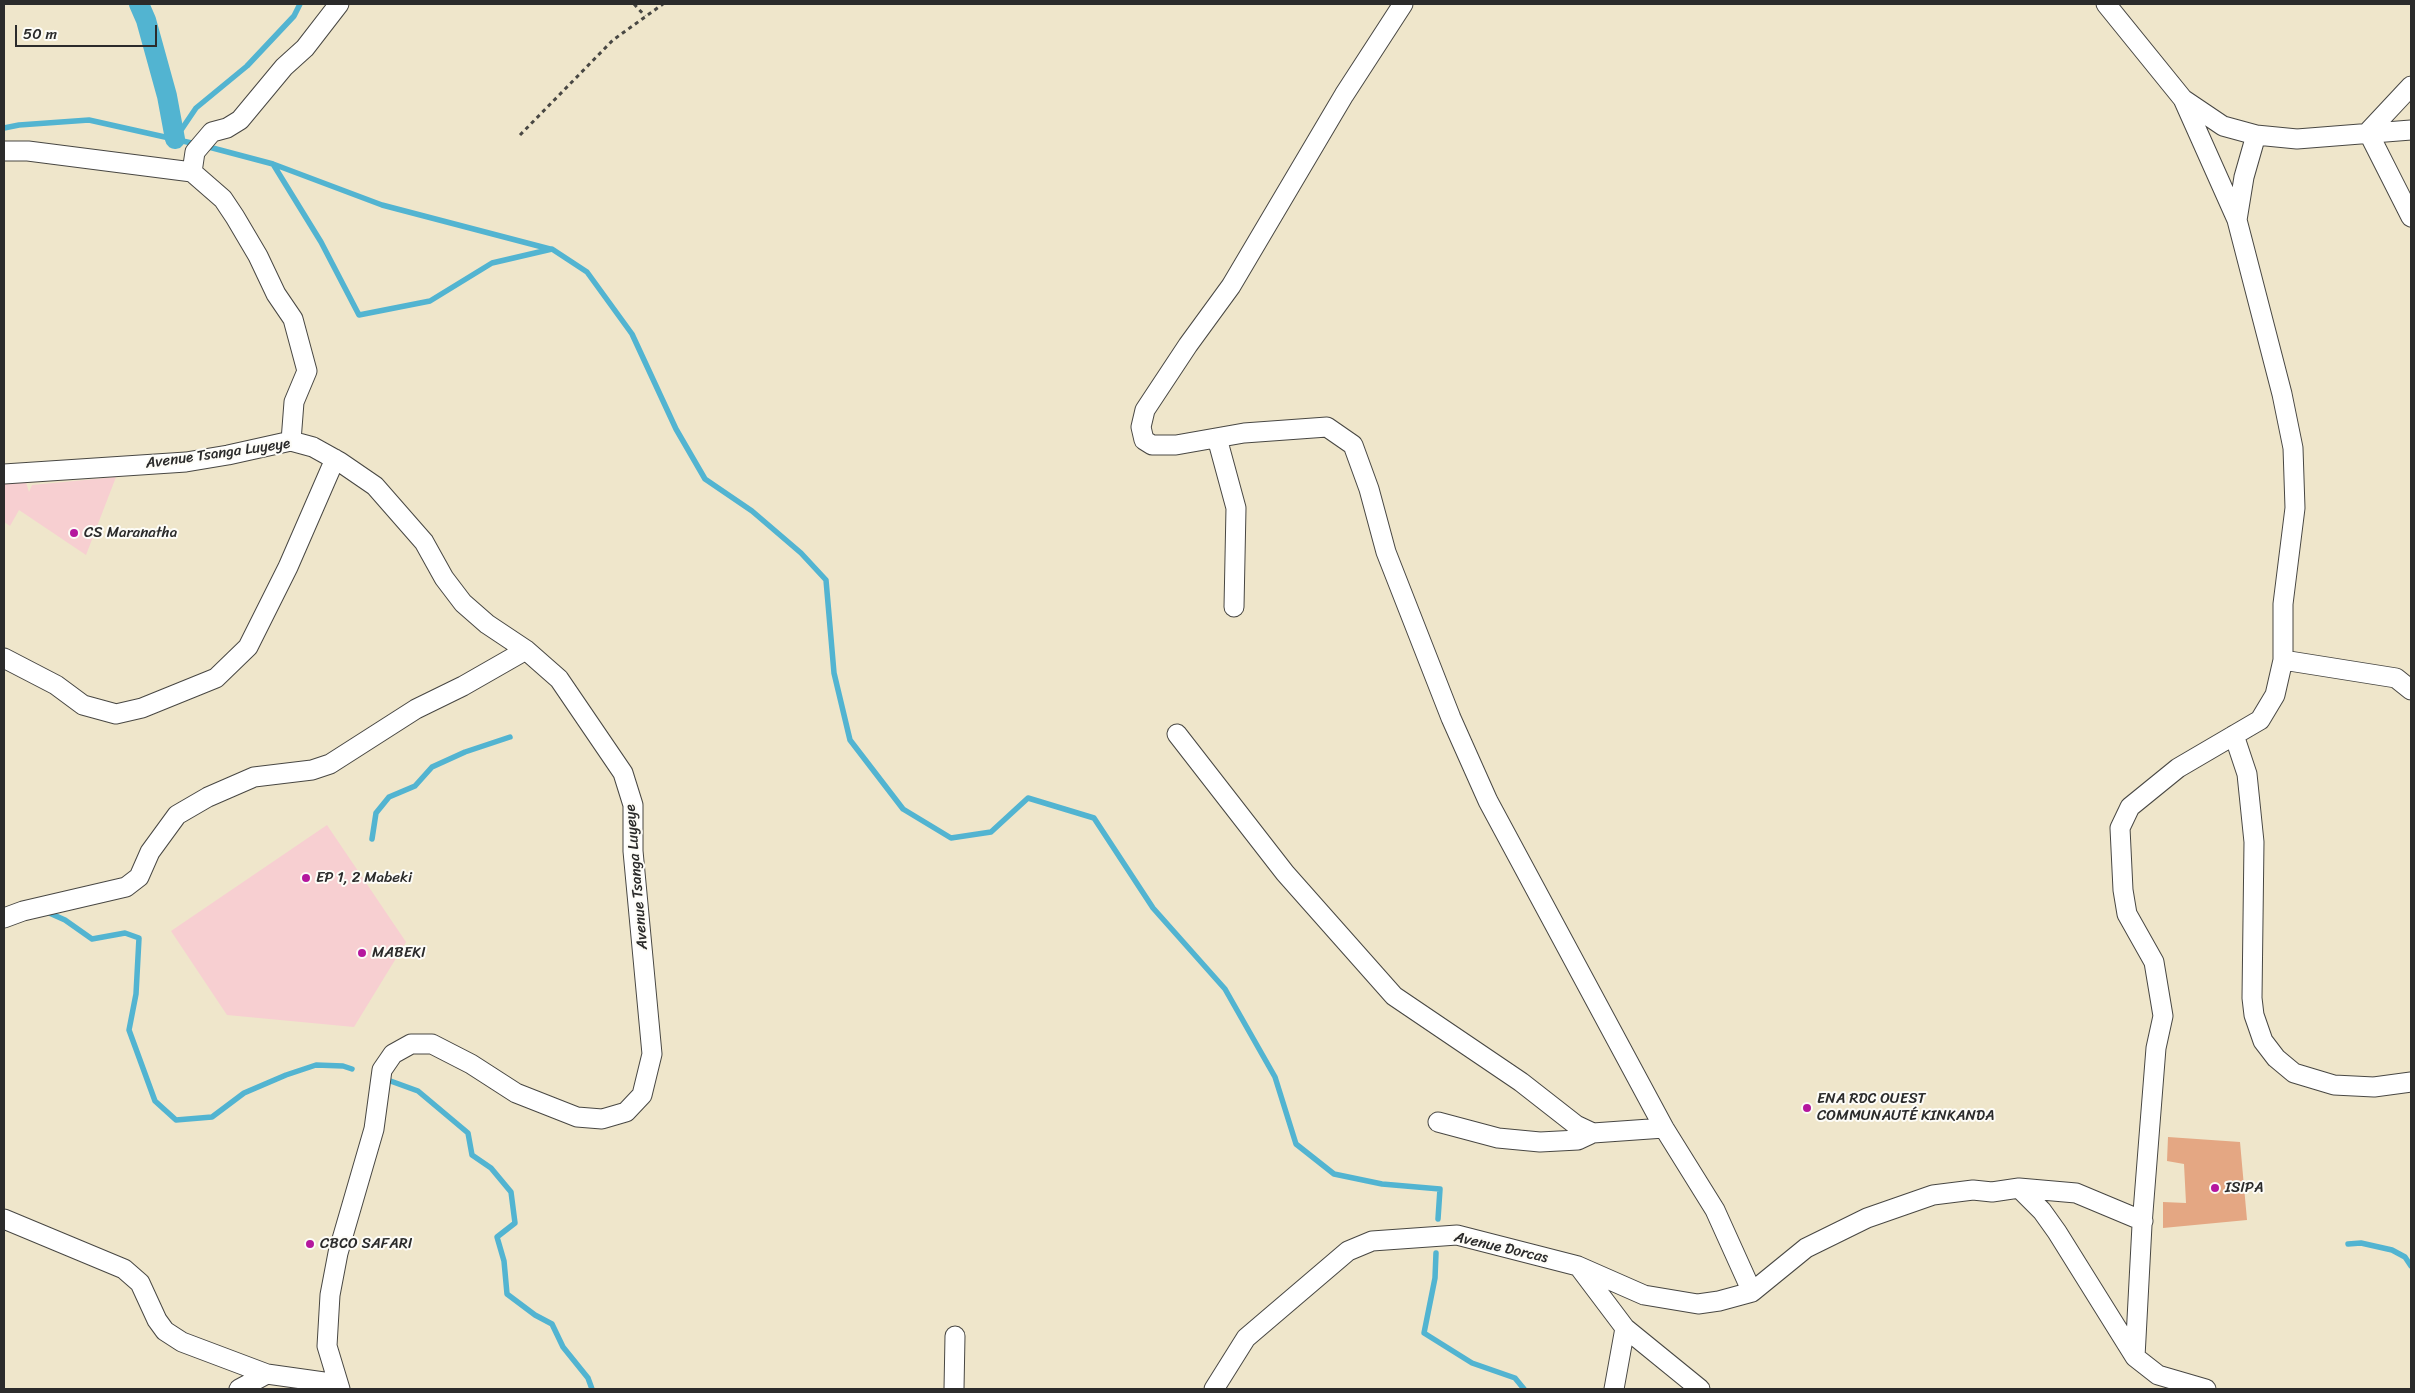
<!DOCTYPE html>
<html>
<head>
<meta charset="utf-8">
<style>
	body { margin:0 }
	#map { position:relative; width:2415px; height:1393px; overflow:hidden; background:#efe6cb; font-family:Sriracha,sans-serif }
	canvas { display:block }
	.frame { position:absolute; inset:0; border:5px solid #2b2b2b; pointer-events:none }
	.scale { position:absolute; left:15px; top:25px; width:142px; height:22px; box-sizing:border-box; border:2px solid #2b2b2b; border-top:0; padding-left:6px; font-size:15px; line-height:18px; white-space:nowrap; color:#2b2b2b; -webkit-text-stroke:4px #fdfcf7; paint-order:stroke }
</style>
</head>
<body>
<div id="map">
<canvas width="2415" height="1393"></canvas>
<div class="frame"></div>
<div class="scale">50 m</div>
</div>
<script>
const context = document.querySelector('canvas').getContext('2d');
context.lineJoin = 'round';
function fillPath(path, color) {
  context.fillStyle = color;
  context.fill(path, 'evenodd');
}
function poly(rows) {
  const path = new Path2D();
  for (const r of rows) {
    path.moveTo(r[0], r[1]);
    for (let i = 2; i < r.length; i += 2) path.lineTo(r[i], r[i + 1]);
  }
  return path;
}
function strokePath(path, color, width, dash) {
  context.strokeStyle = color;
  context.lineWidth = width;
  context.lineCap = dash ? 'butt' : 'round';
  context.setLineDash(dash || []);
  context.stroke(path);
}
function write(font, color, halo, rows, align = 'center') {
  context.font = font + ' Sriracha,sans-serif';
  context.lineWidth = 4;
  context.setLineDash([]);
  context.textBaseline = 'middle';
  context.strokeStyle = halo;
  context.fillStyle = color;
  for (const [text, x, y, turn = 0] of rows) {
    context.save();
    context.translate(x, y);
    context.rotate((+turn || 0) * Math.PI / 180);
    context.textAlign = isNaN(turn) ? turn : align;
    if (halo) context.strokeText(text, 0, 0);
    context.fillText(text, 0, 0);
    context.restore();
  }
}
const built = poly([
	[23,473,29,492,32,485,116,477,86,555,19,510,10,526,4,522,4,474],
	[327,825,406,942,354,1027,227,1015,171,931]
]);
const stream = poly([
	[4,128,19,125,89,120,196,144],
	[175,139,196,108,247,66,294,16,300,4],
	[205,146,273,164,321,242,359,315,430,301,492,263,552,249,587,272,632,334,676,429,705,479,752,511,801,553,826,580,834,673,850,740,903,809,951,838,991,832,1028,798,1094,818,1153,908,1225,989,1275,1077,1296,1144,1334,1174,1382,1184,1440,1189,1438,1219],
	[273,164,382,205,550,249],
	[372,839,376,813,389,797,415,786,432,767,465,752,510,737],
	[47,912,65,920,92,939,125,933,139,938,136,994,129,1030,155,1101,176,1120,212,1117,244,1093,286,1075,316,1065,343,1066,352,1069],
	[385,1079,418,1091,468,1133,472,1155,491,1168,511,1192,515,1223,497,1237,504,1261,507,1294,535,1315,552,1324,563,1347,588,1378,592,1389],
	[2348,1244,2361,1243,2392,1250,2405,1257,2411,1266],
	[1436,1253,1435,1278,1424,1333,1472,1363,1515,1378,1524,1389]
]);
const canal = poly([
	[139,4,146,20,167,96,175,139]
]);
const building = poly([
	[2168,1137,2240,1142,2247,1220,2163,1228,2163,1202,2186,1203,2184,1164,2167,1161]
]);
const path = poly([
	[634,4,645,16],
	[520,135,613,40,663,4]
]);
const minor = poly([
	[1403,4,1344,95,1231,286,1188,345,1145,410,1141,427,1144,440,1152,445,1176,445,1244,433,1327,427,1353,445,1369,489,1386,552,1451,718,1488,801,1664,1128,1715,1210,1752,1292],
	[2106,4,2183,99,2223,126,2256,135,2297,139,2411,130],
	[2411,86,2368,132,2411,217],
	[4,151,28,151,192,172],
	[2237,220,2244,177,2256,135],
	[1217,438,1236,508,1234,607],
	[291,441,294,402,307,371,293,319,276,294,258,256,235,217,223,199,192,172,195,152,212,132,227,128,240,120,284,67,305,48,339,4],
	[4,474,186,462,228,455,291,441,313,447,340,462,375,486,424,542,444,578,463,603,487,624,526,650,559,679,623,773,633,805,633,851,652,1054,642,1095,626,1112,602,1119,577,1117,516,1093,471,1064,432,1044,411,1044,393,1054,382,1070,374,1129,338,1253,330,1295,327,1346,340,1389],
	[4,658,56,685,83,705,116,714,142,708,216,678,248,647,288,567,335,459],
	[2283,660,2396,678,2411,690],
	[1177,734,1285,873,1394,996,1521,1082,1576,1125,1593,1133,1664,1128],
	[2234,735,2247,774,2254,842,2252,998,2254,1015,2263,1041,2276,1058,2294,1073,2334,1085,2374,1087,2411,1082],
	[4,918,23,911,126,887,139,877,150,852,177,815,208,797,254,777,312,770,330,764,416,709,463,686,526,650],
	[1438,1122,1498,1138,1540,1142,1578,1140,1593,1133],
	[2019,1188,2076,1193,2143,1221],
	[4,1219,124,1269,140,1283,157,1320,165,1331,182,1342,267,1374,338,1384],
	[1579,1267,1625,1328,1700,1389],
	[2135,1357,2142,1225,2156,1048,2163,1016,2154,962,2127,914,2123,890,2120,828,2130,807,2178,768,2260,720,2275,695,2283,660,2283,604,2295,508,2293,448,2282,394,2237,220,2183,99],
	[239,1389,267,1374],
	[954,1389,955,1336],
	[1214,1389,1246,1338,1348,1251,1372,1241,1457,1235,1578,1266,1644,1295,1698,1304,1719,1301,1752,1292,1806,1248,1867,1218,1933,1195,1973,1190,1992,1192,2019,1188,2042,1211,2057,1232,2135,1357,2158,1375,2206,1389],
	[1614,1389,1625,1328]
]);
const markers = [
	[74,533,5,"#b5179e"],
	[306,878,5,"#b5179e"],
	[362,953,5,"#b5179e"],
	[1807,1108,5,"#b5179e"],
	[2215,1188,5,"#b5179e"],
	[310,1244,5,"#b5179e"]
];
const streetNames = [
	["Avenue Tsanga Luyeye",218,454,-8],
	["Avenue Tsanga Luyeye",637,877,-95],
	["Avenue Dorcas",1501,1248,13]
];
const poiNames = [
	["CS Maranatha",84,533],
	["EP 1, 2 Mabeki",316,878],
	["MABEKI",372,953],
	["ENA RDC OUEST",1817,1099],
	["COMMUNAUTÉ KINKANDA",1817,1116],
	["ISIPA",2225,1188],
	["CBCO SAFARI",320,1244]
];
fillPath(built, '#f7cfd1');
strokePath(stream, '#52b4d1', 5.5);
strokePath(canal, '#52b4d1', 20);
fillPath(building, '#e4a783');
strokePath(minor, '#484743', 21);
strokePath(path, '#484743', 3, [4, 4]);
strokePath(minor, '#fff', 19);
for (const [x, y, r, color] of markers) {
  const dot = new Path2D();
  dot.arc(x, y, r, 0, 2 * Math.PI);
  context.fillStyle = color;
  context.fill(dot);
  strokePath(dot, '#fdfcf7', 2);
}
write('15px', '#2b2b2b', '#fdfcf7', streetNames);
write('15px', '#2b2b2b', '#fdfcf7', poiNames, 'left');
</script>
</body>
</html>
